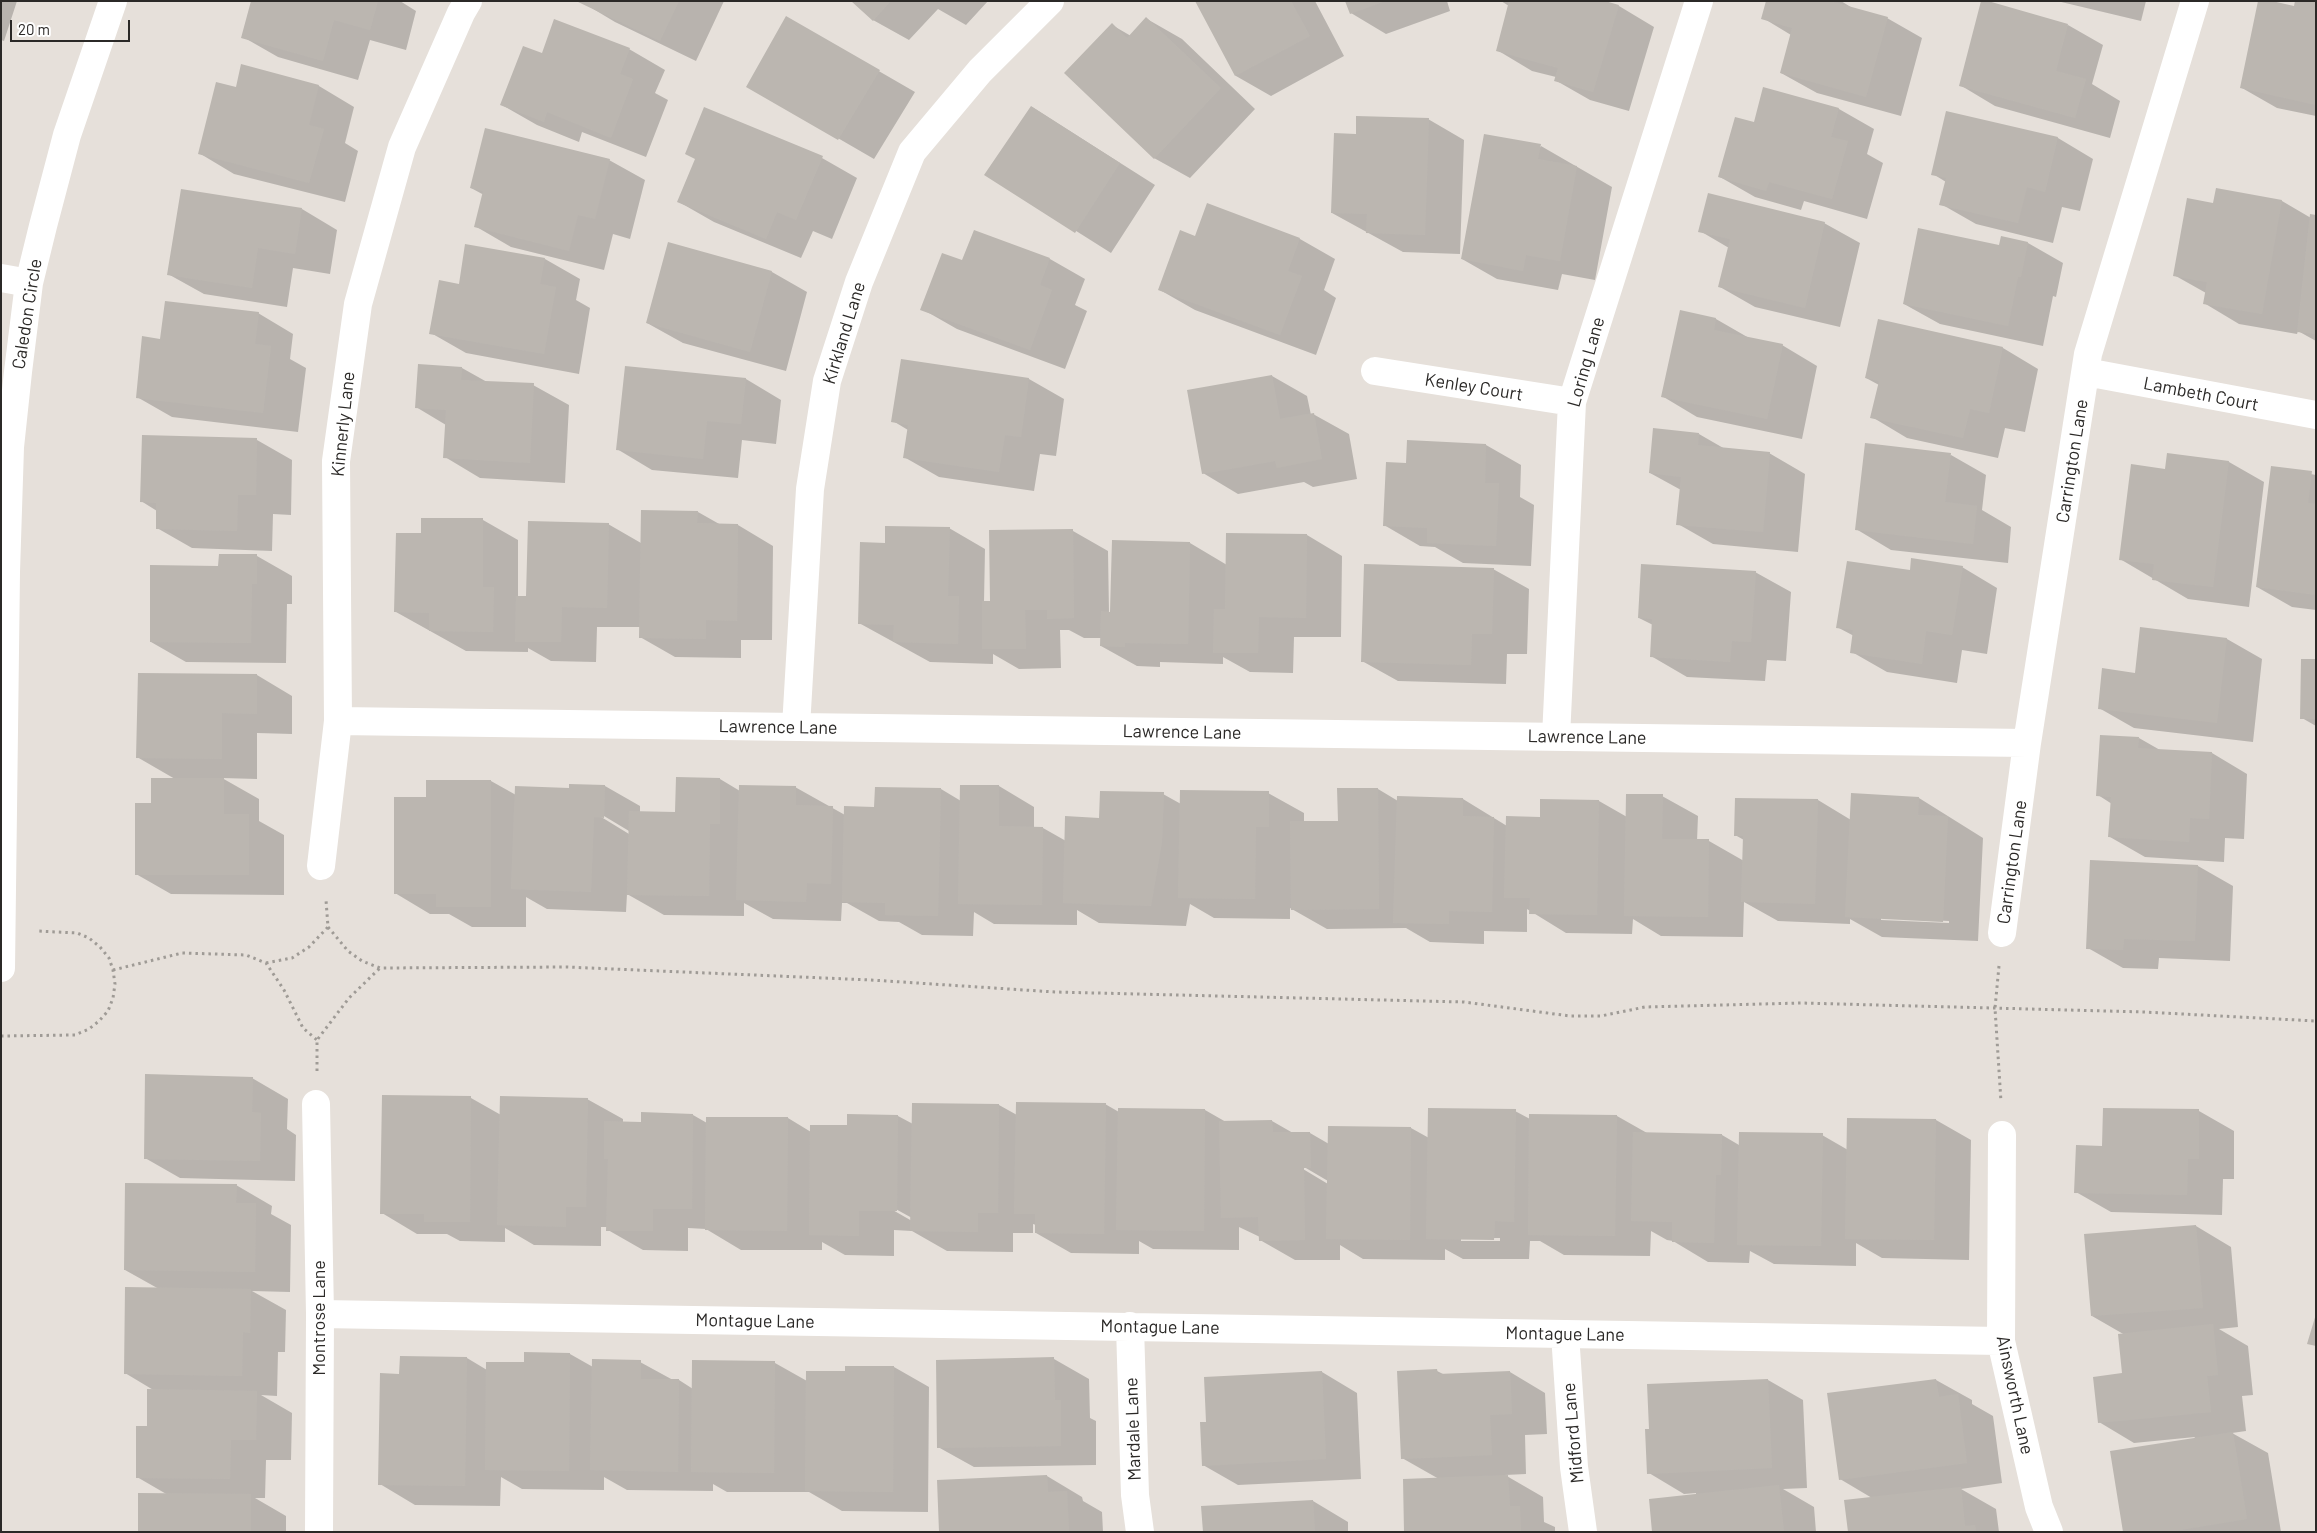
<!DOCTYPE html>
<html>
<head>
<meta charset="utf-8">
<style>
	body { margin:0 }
	#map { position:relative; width:2317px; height:1533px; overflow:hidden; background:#e6e0da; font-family:Barlow,sans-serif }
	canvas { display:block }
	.frame { position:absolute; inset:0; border:2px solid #2b2927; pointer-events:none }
	.scale { position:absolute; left:10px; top:20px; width:120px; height:22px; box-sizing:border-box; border:2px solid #2b2927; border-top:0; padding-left:6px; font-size:15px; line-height:18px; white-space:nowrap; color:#2b2927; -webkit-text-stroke:4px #fff; paint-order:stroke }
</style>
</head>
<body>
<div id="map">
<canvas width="2317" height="1533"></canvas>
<div class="frame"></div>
<div class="scale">20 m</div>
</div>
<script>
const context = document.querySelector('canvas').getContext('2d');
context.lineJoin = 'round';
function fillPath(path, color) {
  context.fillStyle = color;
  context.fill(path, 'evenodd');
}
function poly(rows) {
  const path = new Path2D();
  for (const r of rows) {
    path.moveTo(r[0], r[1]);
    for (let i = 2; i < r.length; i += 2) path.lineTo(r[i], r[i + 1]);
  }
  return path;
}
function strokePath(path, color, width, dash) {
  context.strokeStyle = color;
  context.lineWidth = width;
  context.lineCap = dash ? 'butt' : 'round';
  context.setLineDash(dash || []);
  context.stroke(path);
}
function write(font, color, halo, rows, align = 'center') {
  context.font = font + ' Barlow,sans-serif';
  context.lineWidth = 4.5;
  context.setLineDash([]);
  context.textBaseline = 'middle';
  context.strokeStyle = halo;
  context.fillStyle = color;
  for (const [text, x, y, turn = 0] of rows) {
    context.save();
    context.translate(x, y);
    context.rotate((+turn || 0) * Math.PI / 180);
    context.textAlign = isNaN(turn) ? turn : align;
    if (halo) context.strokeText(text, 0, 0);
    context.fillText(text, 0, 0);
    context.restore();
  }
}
const shadow = poly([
	[1,1,17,1,4,41,1,40],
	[253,1,400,1,416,11,406,50,370,40,358,80,278,57,243,37],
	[580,1,724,1,696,61,615,22],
	[853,1,988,1,966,25,938,9,909,40,873,20],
	[1196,1,1315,1,1344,56,1271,96,1236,76],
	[1347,1,1447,1,1450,11,1386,34,1351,13],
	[1501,1,1600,1,1619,6,1654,27,1629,111,1590,100,1555,80,1556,77,1532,71,1497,50,1509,6],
	[1767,1,1841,1,1854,9,1887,18,1922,38,1901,116,1817,93,1781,73,1791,35,1763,18],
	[2057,1,2146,1,2141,21],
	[2316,1,2316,116,2277,108,2242,88,2295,7],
	[787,18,915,92,874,159,748,86],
	[1147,19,1182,39,1255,109,1190,178,1154,158,1112,25,1131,36],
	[2068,25,2103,45,2092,84,2120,101,2110,138,1995,106,1960,85],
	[629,49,665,70,655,93,668,100,646,157,582,132,579,142,537,125,502,105,542,54],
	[242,66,319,86,354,107,345,143,358,151,345,202,234,174,199,153,237,88],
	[1764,88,1839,109,1874,129,1867,154,1883,163,1867,219,1804,201,1801,210,1755,197,1720,177,1755,123],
	[1032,107,1155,185,1111,253,986,174],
	[1947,112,2058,138,2093,159,2080,211,2062,207,2053,243,1976,224,1941,204,1946,182,1933,174],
	[1428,119,1464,140,1460,254,1403,252,1332,213,1357,136],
	[1541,146,1612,187,1595,280,1562,274,1558,290,1497,279,1462,259],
	[822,158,857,178,832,239,813,231,801,258,714,222,679,202,696,160],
	[609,160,645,180,630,239,613,234,604,270,511,247,475,226,484,195,471,188],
	[2217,190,2282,201,2311,218,2316,216,2316,341,2298,331,2297,334,2239,324,2204,303,2206,293,2174,275,2214,204],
	[1208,205,1300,239,1335,259,1324,290,1336,298,1316,355,1195,310,1160,290,1196,238],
	[302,209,337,230,330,274,293,268,287,307,204,294,168,274],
	[1824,223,1860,243,1840,327,1755,307,1720,287,1729,248,1700,231],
	[2028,243,2063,263,2056,297,2053,296,2043,346,1940,324,1904,304,2000,246],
	[669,244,772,272,807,292,786,371,683,343,647,323],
	[545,259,580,279,576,300,590,308,579,374,466,353,431,333,460,285],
	[1050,259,1085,279,1075,305,1087,311,1065,369,957,329,922,309,963,262],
	[1681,312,1716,319,1749,338,1782,345,1817,366,1802,439,1697,417,1662,396],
	[258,313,293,334,290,359,306,368,298,432,172,417,137,397,161,340],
	[1879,321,2003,348,2038,369,2025,432,2005,428,1998,458,1907,438,1872,417,1879,385,1866,378],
	[902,360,1029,379,1064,399,1056,456,1040,454,1034,491,939,477,904,457,908,430,893,421],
	[626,367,746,379,781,400,776,444,742,440,738,478,652,470,617,449],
	[462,368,487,382,533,385,569,405,565,483,480,478,445,457,446,425,416,407],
	[1272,376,1307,396,1311,415,1313,414,1349,434,1357,479,1313,487,1304,482,1238,494,1203,473],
	[1699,434,1725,449,1769,453,1805,474,1798,552,1713,544,1678,524,1681,490,1650,473],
	[257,440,292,460,291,515,273,514,272,551,192,548,157,528,157,511,141,501],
	[1486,445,1521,465,1520,497,1534,505,1531,566,1463,563,1435,547,1420,546,1384,525,1407,464],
	[2168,454,2229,462,2264,482,2249,607,2188,599,2120,559,2166,470],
	[1951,455,1986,475,1982,510,2011,527,2008,563,1891,550,1856,529],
	[2272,467,2316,475,2316,610,2292,607,2257,587],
	[698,512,721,525,738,525,773,546,772,640,741,640,741,658,675,657,640,637,640,627,597,627,596,662,551,661,528,648,528,652,466,651,396,612,422,534,422,519,483,520,518,540,518,597,527,598,608,524,641,543],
	[949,528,985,549,984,602,992,602,990,532,1073,531,1108,551,1109,613,1190,543,1227,565,1307,535,1342,556,1341,637,1294,637,1293,673,1250,672,1223,657,1223,664,1160,662,1160,667,1137,666,1101,646,1102,638,1084,638,1069,630,1060,630,1061,668,1019,669,993,654,993,664,930,662,859,623,886,544],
	[257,556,292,576,292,604,287,604,286,663,186,662,151,642,220,567],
	[1962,567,1997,588,1987,654,1962,650,1957,683,1887,672,1852,652,1854,636,1837,627,1911,572],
	[1493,569,1529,589,1527,654,1507,654,1506,684,1398,681,1362,661],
	[1755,572,1791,592,1786,661,1767,660,1765,681,1687,677,1651,656,1653,625,1639,618],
	[2142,628,2227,639,2262,659,2253,742,2134,728,2099,708,2136,674],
	[2316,661,2316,757,2316,726,2302,718],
	[257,675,292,696,292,734,257,733,257,779,222,778,259,799,259,821,284,835,284,895,171,894,136,874,152,805,175,779,137,757],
	[2139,738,2160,750,2212,753,2247,774,2244,839,2225,838,2224,862,2145,857,2110,837,2112,804,2098,795],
	[720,779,740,791,795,787,845,815,941,789,961,801,999,786,1034,807,1034,828,1043,828,1066,841,1100,819,1163,794,1181,804,1268,793,1304,813,1304,822,1339,822,1378,789,1398,801,1398,797,1463,799,1507,826,1541,818,1599,801,1627,817,1662,796,1698,816,1697,841,1709,841,1744,861,1744,840,1735,835,1818,800,1851,820,1919,798,1983,838,1978,941,1882,937,1850,919,1850,924,1778,921,1744,902,1743,937,1661,936,1633,919,1632,934,1566,933,1527,909,1527,932,1484,931,1484,944,1430,942,1406,928,1327,929,1290,908,1290,919,1214,918,1190,904,1186,926,1099,923,1077,910,1077,925,994,924,974,912,973,936,922,935,899,922,879,921,847,903,842,903,841,921,773,919,744,903,744,916,664,915,627,894,626,912,547,909,526,897,526,927,472,927,449,914,430,914,395,893,427,798,427,781,491,781,516,795,605,786,640,806,640,813,677,813],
	[599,813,629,831,629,834,598,815],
	[1881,918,1949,921,1949,923,1881,920],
	[2198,866,2233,886,2230,961,2159,958,2158,969,2123,968,2088,948],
	[252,1078,288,1099,287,1129,296,1135,295,1181,180,1178,145,1158],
	[383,1096,471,1098,501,1115,587,1099,623,1119,623,1123,642,1123,642,1114,693,1115,707,1123,707,1118,788,1118,811,1132,898,1116,913,1124,999,1105,1017,1115,1105,1104,1119,1112,1205,1110,1226,1122,1272,1121,1293,1133,1310,1133,1329,1144,1411,1128,1429,1138,1515,1111,1530,1119,1530,1115,1617,1116,1647,1133,1722,1135,1739,1145,1822,1135,1848,1150,1849,1119,1936,1120,1971,1140,1969,1260,1882,1258,1856,1243,1856,1266,1774,1264,1750,1251,1749,1263,1708,1262,1673,1241,1667,1240,1651,1231,1650,1256,1564,1255,1540,1241,1530,1241,1529,1259,1463,1259,1445,1249,1445,1260,1363,1259,1340,1245,1340,1260,1295,1260,1260,1240,1260,1237,1239,1227,1239,1250,1153,1249,1139,1241,1139,1254,1071,1253,1036,1233,1036,1225,1033,1224,1033,1233,1013,1233,1013,1252,947,1251,912,1231,894,1230,894,1256,845,1255,822,1242,822,1250,741,1250,706,1229,688,1228,688,1251,643,1250,608,1230,608,1227,601,1227,601,1246,534,1245,505,1228,505,1242,460,1241,447,1234,417,1234,382,1213],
	[1299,1164,1328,1181,1328,1184,1298,1166],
	[892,1207,912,1218,912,1221,891,1209],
	[1461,1238,1500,1238,1500,1241,1461,1241],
	[2199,1111,2234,1131,2234,1179,2223,1179,2222,1215,2111,1212,2076,1192],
	[236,1185,272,1206,271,1214,291,1225,290,1292,252,1291,286,1310,285,1352,278,1352,277,1396,261,1395,292,1413,291,1460,266,1460,265,1498,255,1498,286,1516,286,1532,139,1532,168,1495,137,1477,155,1391,125,1373,159,1289,125,1270],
	[2196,1226,2231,1247,2238,1327,2219,1329,2248,1346,2253,1395,2242,1396,2246,1431,2232,1433,2268,1453,2281,1532,2125,1532,2195,1437,2134,1443,2099,1422,2123,1375,2125,1335,2092,1316],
	[525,1353,570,1354,593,1367,640,1362,673,1380,679,1380,693,1389,775,1363,807,1381,847,1372,894,1367,929,1387,928,1512,842,1511,809,1492,727,1492,713,1484,713,1491,627,1490,604,1477,604,1490,522,1489,501,1477,500,1506,415,1505,380,1484,400,1375,401,1357,467,1358,487,1370,525,1363],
	[1054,1359,1089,1379,1090,1418,1096,1421,1096,1465,974,1467,938,1447],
	[1437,1371,1445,1375,1510,1372,1545,1393,1547,1434,1525,1435,1526,1474,1505,1475,1543,1497,1544,1522,1555,1527,1555,1532,1406,1532,1439,1479,1402,1458],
	[1322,1372,1357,1393,1361,1479,1238,1485,1203,1465,1207,1423],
	[1768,1380,1803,1400,1807,1488,1783,1489,1814,1507,1816,1532,1654,1532,1696,1495,1696,1493,1684,1494,1649,1473],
	[1936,1380,1972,1400,1972,1404,1993,1416,2002,1483,1961,1489,1996,1509,1999,1532,1849,1532,1872,1498,1840,1479,1829,1394],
	[1047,1476,1082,1497,1083,1501,1102,1512,1103,1532,940,1532],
	[1313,1501,1348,1522,1348,1532,1204,1532]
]);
const building = poly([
	[251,1,378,1,370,30,334,20,323,61,241,38],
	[576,1,679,1,660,41],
	[851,1,891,1,873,21],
	[1195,1,1291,1,1310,36,1235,76],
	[1345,1,1385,1,1350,14],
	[1509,1,1605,1,1619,5,1593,92,1554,81,1558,68,1496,51],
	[1766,1,1830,1,1888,17,1866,97,1780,73,1792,28,1761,19],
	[1981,1,1988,1,2068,24,2056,71,2086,79,2075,118,1959,86],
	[2258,1,2272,1,2294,6,2295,1,2316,1,2316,105,2240,88],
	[786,16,880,70,838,140,746,87],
	[1146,17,1221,88,1154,159,1064,73,1112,23,1127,38],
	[554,19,630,48,620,74,633,79,611,138,547,112,544,122,500,105,523,46,542,53],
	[241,64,319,85,309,125,324,129,309,183,198,154,216,82,236,87],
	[1763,87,1839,108,1831,137,1848,141,1832,199,1769,182,1766,191,1718,177,1735,117,1754,122],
	[1031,106,1120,163,1075,233,984,175],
	[704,107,823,156,796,220,777,212,766,239,677,202,695,159,685,154],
	[1946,111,2058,137,2045,192,2027,187,2018,223,1939,205,1946,178,1931,175],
	[1356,116,1429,118,1425,235,1366,233,1367,214,1331,213,1334,133,1356,134],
	[485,128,610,159,595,219,578,215,569,251,474,227,483,191,470,188],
	[1484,134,1541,144,1538,159,1577,166,1560,261,1526,255,1523,271,1461,259],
	[2216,188,2282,200,2262,314,2203,304,2207,282,2173,276,2187,198,2213,203],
	[181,189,302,208,295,254,258,248,252,288,167,275],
	[1708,193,1825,222,1805,308,1718,287,1730,239,1698,232],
	[1207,203,1300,238,1288,271,1302,276,1280,335,1158,290,1180,230,1195,236],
	[2310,214,2316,215,2316,334,2297,332],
	[1918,228,1999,245,2001,236,2028,242,2021,277,2018,277,2008,326,1903,304],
	[974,230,1050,258,1040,285,1052,290,1030,350,920,310,942,253,962,260],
	[668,242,772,271,750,352,646,323],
	[465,244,545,258,540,284,556,287,544,354,429,334,439,280,459,284],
	[165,301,259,312,255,344,271,346,263,413,136,398,142,336,160,339],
	[1680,310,1716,318,1714,330,1783,344,1767,419,1661,397],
	[1878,319,2003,347,1989,413,1970,409,1963,438,1870,418,1879,381,1865,378],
	[901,359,1029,378,1021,437,1005,435,999,472,903,458,908,425,891,422],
	[418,364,462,367,461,380,534,383,530,463,443,458,446,410,415,408],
	[625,366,746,378,741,424,707,421,703,459,616,450],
	[1272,375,1280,419,1314,413,1322,459,1277,468,1275,461,1202,474,1187,390],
	[1653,428,1699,433,1698,445,1770,452,1763,532,1676,525,1681,477,1649,473],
	[142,435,257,438,256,495,238,495,237,531,156,529,156,503,140,502],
	[1407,440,1486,444,1485,483,1499,483,1496,546,1427,543,1427,528,1383,526,1386,462,1406,463],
	[1865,443,1951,453,1945,502,1977,506,1973,544,1855,530],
	[2167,453,2229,461,2213,587,2152,580,2154,564,2119,560,2131,464,2165,469],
	[2271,466,2312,471,2308,503,2316,504,2316,595,2256,587],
	[641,510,698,511,697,523,738,524,737,621,706,620,706,639,639,638],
	[421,518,483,518,483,587,494,587,493,632,429,631,429,613,394,612,396,533,421,533],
	[528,521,609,523,607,608,562,607,561,642,515,642,516,596,526,596],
	[885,526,950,527,948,596,959,596,958,644,893,642,894,625,858,624,860,542,885,543],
	[1073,529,1074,618,1047,619,1047,610,1025,610,1026,649,982,649,982,601,990,601,989,530],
	[1226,533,1307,534,1306,618,1259,617,1258,653,1213,653,1214,609,1225,609],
	[1112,540,1190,542,1188,644,1125,643,1125,647,1100,646,1101,611,1110,612],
	[219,554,257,554,257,584,252,584,251,643,150,642,150,565,218,566],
	[1911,558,1963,566,1952,635,1926,631,1922,664,1850,653,1853,630,1836,628,1847,561,1910,570],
	[1364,564,1494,568,1492,634,1472,634,1471,665,1361,662],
	[1641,564,1756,571,1751,642,1732,641,1730,662,1650,657,1652,619,1638,618],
	[2140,627,2227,638,2217,723,2098,709,2102,668,2135,673],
	[2301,659,2316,659,2316,719,2300,719],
	[138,673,257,674,257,714,222,713,222,759,136,758],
	[2100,735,2139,737,2138,748,2212,752,2209,819,2190,818,2189,842,2108,837,2111,797,2096,796],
	[676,777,720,778,720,824,710,824,709,896,627,895,629,811,675,812],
	[151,778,224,778,224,814,249,814,249,875,135,875,135,803,151,803],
	[426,780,491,780,491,907,436,907,436,894,394,894,394,797,426,797],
	[569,784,605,785,604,818,594,817,591,892,511,889,515,786,569,788],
	[739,785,796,786,796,805,833,806,831,884,807,883,806,902,736,900],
	[960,785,999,785,999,826,1043,827,1042,905,958,904],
	[875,787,941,788,938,916,885,915,885,903,842,902,844,806,874,807],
	[1337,788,1378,788,1379,909,1291,910,1290,821,1338,821],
	[1180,790,1269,791,1269,827,1256,827,1255,899,1178,898],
	[1100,791,1164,792,1162,842,1151,906,1063,903,1065,816,1099,818],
	[1851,793,1919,797,1918,815,1948,816,1943,922,1845,917],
	[1626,794,1663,794,1662,839,1709,839,1708,917,1624,916],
	[1397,796,1463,798,1463,816,1494,817,1492,912,1449,911,1449,924,1393,923],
	[1735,798,1818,799,1815,904,1741,902,1743,836,1734,836],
	[1540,799,1599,800,1597,915,1529,914,1530,898,1504,898,1506,816,1540,817],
	[2090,860,2198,865,2195,941,2124,939,2123,950,2086,949],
	[145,1074,253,1077,252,1112,261,1113,260,1161,144,1159],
	[382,1095,471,1096,470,1222,424,1222,424,1214,380,1214],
	[500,1096,588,1098,586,1207,566,1207,566,1227,497,1225],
	[1016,1102,1106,1103,1104,1234,1035,1233,1035,1214,1014,1214],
	[912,1103,999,1104,998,1213,978,1213,978,1232,910,1231],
	[1118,1108,1205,1109,1204,1231,1116,1230],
	[1428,1108,1516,1109,1514,1222,1495,1221,1494,1240,1426,1239],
	[2103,1108,2199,1109,2199,1159,2188,1159,2187,1195,2074,1193,2076,1145,2102,1146],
	[641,1112,693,1114,692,1209,653,1209,653,1231,606,1231,608,1159,604,1159,604,1121,641,1122],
	[847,1114,898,1115,897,1211,859,1211,859,1236,809,1235,810,1125,847,1125],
	[1529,1114,1617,1115,1615,1236,1528,1235],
	[706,1117,788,1117,787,1231,705,1230],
	[1847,1118,1936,1119,1934,1240,1845,1239],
	[1272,1120,1273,1132,1310,1132,1311,1168,1304,1168,1305,1240,1259,1241,1258,1217,1221,1218,1219,1121],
	[1328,1126,1411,1127,1410,1240,1326,1239],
	[1633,1132,1722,1134,1721,1175,1716,1175,1714,1243,1672,1242,1672,1222,1631,1221],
	[1739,1132,1823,1133,1821,1246,1737,1245],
	[125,1183,237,1184,236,1203,256,1203,255,1272,124,1270],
	[2196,1225,2203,1308,2091,1316,2084,1234],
	[125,1287,251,1289,250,1333,243,1332,242,1376,124,1374],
	[2316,1314,2316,1346,2307,1344],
	[2213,1324,2218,1375,2207,1376,2211,1412,2098,1423,2093,1377,2122,1373,2118,1334],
	[524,1352,570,1353,569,1471,485,1470,486,1362,524,1362],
	[400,1356,467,1357,465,1486,378,1485,380,1373,399,1374],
	[1054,1357,1055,1400,1061,1400,1061,1446,937,1448,936,1360],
	[592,1359,641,1360,641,1379,679,1379,678,1472,590,1470],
	[692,1360,775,1361,774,1473,691,1472],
	[845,1366,894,1366,893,1492,805,1491,806,1371,845,1371],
	[1437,1369,1438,1374,1510,1371,1512,1414,1490,1415,1492,1455,1401,1459,1397,1371],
	[1322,1371,1326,1459,1202,1466,1200,1422,1206,1422,1204,1377],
	[1768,1379,1772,1468,1647,1474,1645,1429,1649,1429,1647,1384],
	[1936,1379,1939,1397,1958,1394,1967,1463,1839,1480,1827,1393],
	[147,1389,257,1391,256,1440,231,1440,230,1479,136,1478,136,1426,147,1426],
	[2233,1432,2247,1519,2168,1532,2123,1532,2110,1451],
	[1047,1475,1048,1492,1067,1491,1069,1532,939,1532,937,1480],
	[1508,1475,1510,1506,1520,1506,1521,1532,1404,1532,1403,1479],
	[1779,1485,1784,1532,1652,1532,1649,1499],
	[1961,1487,1965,1526,1975,1525,1976,1532,1848,1532,1844,1500],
	[138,1493,251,1494,251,1532,138,1532],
	[1313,1500,1315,1532,1203,1532,1201,1506]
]);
const path = poly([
	[328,927,348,951,362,961,380,968,566,967,871,980,1055,992,1464,1002,1570,1016,1601,1016,1645,1007,1801,1003,2144,1012,2316,1021],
	[266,963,292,958,309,947,328,927,326,900],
	[1999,966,1995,1008,2001,1102],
	[113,970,182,953,246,955,266,963,284,990,303,1028,317,1040],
	[1,1036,75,1035,89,1029,99,1021,108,1011,113,998,115,984,113,970,109,958,100,947,89,938,77,933,37,931],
	[317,1071,317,1040,349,998,380,968]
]);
const minor = poly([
	[1,278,29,283],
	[1375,371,1572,402],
	[2086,372,2316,415],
	[338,721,2027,743],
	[796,727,810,489,827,381,859,282,912,152,980,71,1050,1],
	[1556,737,1572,402,1699,1],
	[321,866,338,721,336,461,358,304,402,147,461,13,468,1],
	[2002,933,2027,743,2088,354,2195,1],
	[1,968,6,572,10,447,18,372,29,283,43,226,67,135,113,1],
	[316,1104,320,1314,319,1532],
	[2002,1135,2001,1341,2039,1507,2049,1532],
	[320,1314,2001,1341],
	[1130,1326,1135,1495,1140,1532],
	[1565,1334,1574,1467,1583,1532]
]);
const streetNames = [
	["Caledon Circle",27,314,-81],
	["Kirkland Lane",844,333,-73],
	["Loring Lane",1586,362,-74],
	["Kenley Court",1474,387,9],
	["Lambeth Court",2201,394,11],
	["Kinnerly Lane",343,424,-84],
	["Carrington Lane",2072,461,-81],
	["Lawrence Lane",778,727,1],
	["Lawrence Lane",1182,732,1],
	["Lawrence Lane",1587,737,1],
	["Carrington Lane",2012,862,-82],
	["Montrose Lane",319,1318,-90],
	["Montague Lane",755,1321,1],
	["Montague Lane",1160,1327,1],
	["Montague Lane",1565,1334,1],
	["Ainsworth Lane",2015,1395,78],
	["Mardale Lane",1133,1429,-92],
	["Midford Lane",1573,1433,-95]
];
fillPath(shadow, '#0003');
fillPath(building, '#bbb6b0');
strokePath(path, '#9f9b96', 3, [2.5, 4]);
strokePath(minor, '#fff', 28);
write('18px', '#2b2927', '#fff', streetNames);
</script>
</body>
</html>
